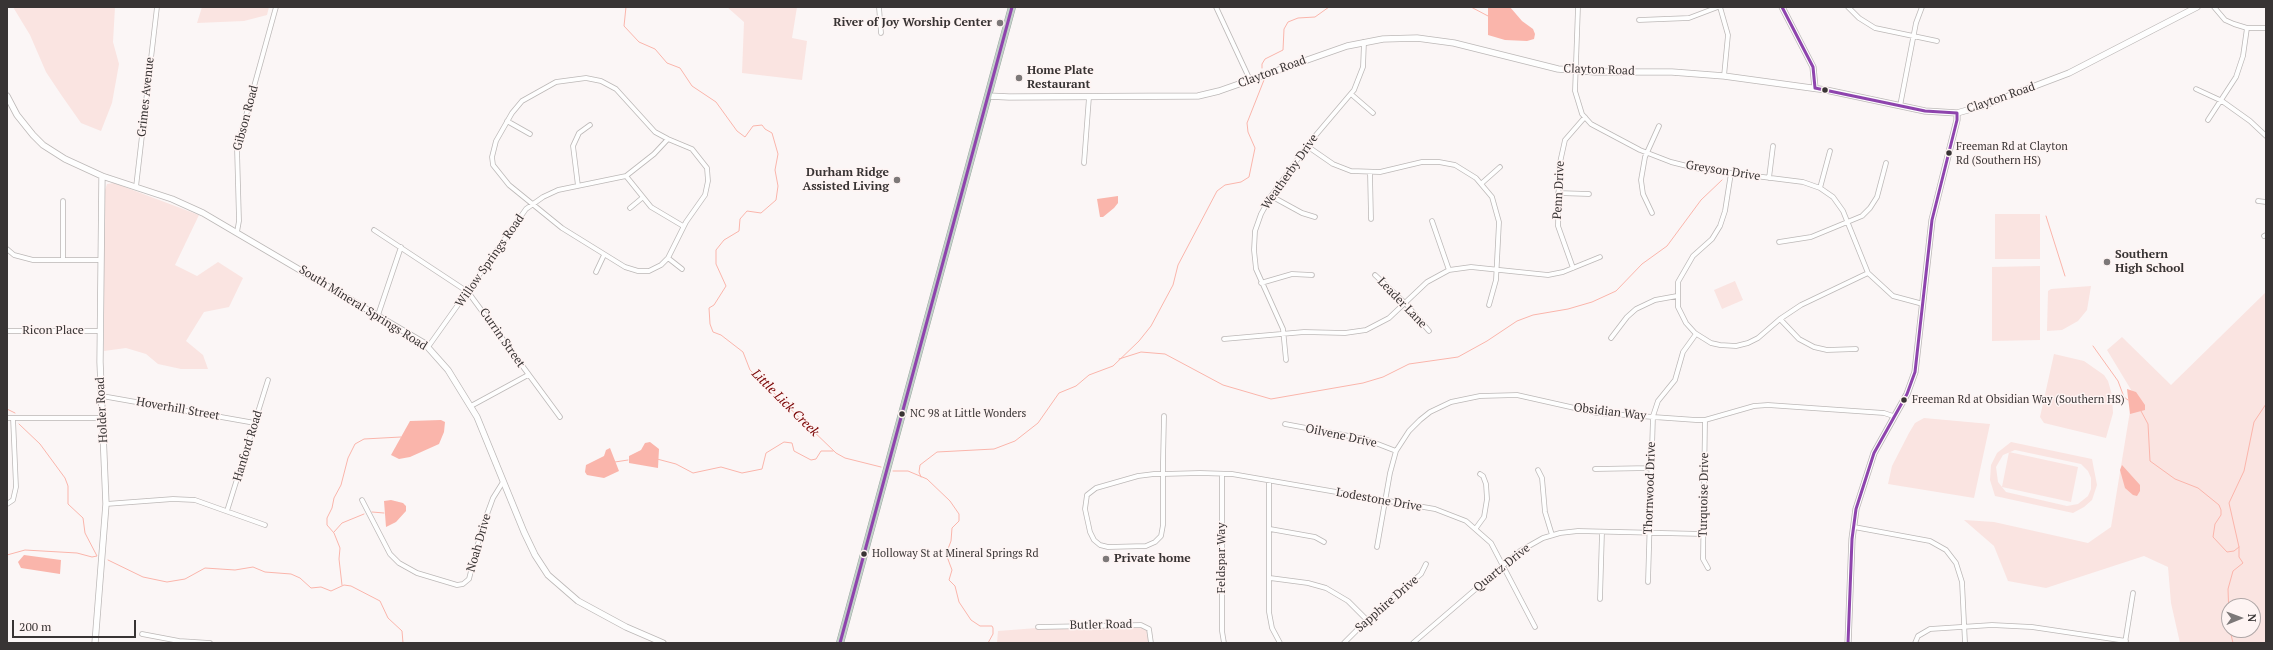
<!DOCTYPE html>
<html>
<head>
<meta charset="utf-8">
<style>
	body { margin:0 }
	#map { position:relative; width:2273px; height:650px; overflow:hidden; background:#fbf6f6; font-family:"PT Serif",serif }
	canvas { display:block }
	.frame { position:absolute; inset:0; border:8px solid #383434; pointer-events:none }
	.north { position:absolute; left:2221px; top:598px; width:40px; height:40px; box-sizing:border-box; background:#fef4f3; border:1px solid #afa7a7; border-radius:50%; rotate:89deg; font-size:11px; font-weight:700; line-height:16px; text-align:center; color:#383434 }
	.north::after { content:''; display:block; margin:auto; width:14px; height:18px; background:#7c7878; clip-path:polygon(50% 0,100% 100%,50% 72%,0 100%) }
	.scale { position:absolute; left:12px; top:620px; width:124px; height:18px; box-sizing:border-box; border:2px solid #383434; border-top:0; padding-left:5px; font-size:12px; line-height:14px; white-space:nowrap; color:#383434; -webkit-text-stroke:3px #fef4f3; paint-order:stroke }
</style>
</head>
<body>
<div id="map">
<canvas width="2273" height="650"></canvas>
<div class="frame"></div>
<div class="north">N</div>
<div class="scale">200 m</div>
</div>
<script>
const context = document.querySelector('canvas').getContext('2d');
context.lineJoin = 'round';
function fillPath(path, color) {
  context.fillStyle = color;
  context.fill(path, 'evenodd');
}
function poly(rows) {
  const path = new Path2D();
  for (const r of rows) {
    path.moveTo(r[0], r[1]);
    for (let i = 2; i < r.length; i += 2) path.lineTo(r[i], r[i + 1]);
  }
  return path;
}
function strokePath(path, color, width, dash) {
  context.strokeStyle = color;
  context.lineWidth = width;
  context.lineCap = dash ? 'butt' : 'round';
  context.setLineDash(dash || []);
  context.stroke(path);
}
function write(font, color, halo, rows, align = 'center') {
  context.font = font + ' "PT Serif",serif';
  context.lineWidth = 3;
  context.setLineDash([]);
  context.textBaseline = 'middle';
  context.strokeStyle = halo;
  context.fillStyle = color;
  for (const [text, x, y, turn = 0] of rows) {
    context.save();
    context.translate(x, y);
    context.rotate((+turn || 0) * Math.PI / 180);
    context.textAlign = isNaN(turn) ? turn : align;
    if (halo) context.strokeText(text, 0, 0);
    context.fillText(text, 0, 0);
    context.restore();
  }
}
const green = poly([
	[13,7,115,7,113,42,119,64,112,103,101,131,81,123,62,96,46,72,30,35],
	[202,7,269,7,267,15,244,21,197,23],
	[727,7,797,7,792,38,807,41,802,80,742,73,744,22],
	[114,183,199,215,175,265,197,276,218,262,243,278,229,307,204,312,186,341,203,355,208,369,181,369,158,364,146,354,126,348,104,351,104,193,107,184],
	[1995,214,2040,214,2040,259,1995,259],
	[2040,266,2040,340,1992,341,1992,267],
	[1735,281,1743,300,1722,309,1714,290],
	[2091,286,2087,310,2078,321,2062,330,2047,331,2048,291,2051,289],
	[2266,292,2266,643,2180,643,2171,603,2168,567,2144,556,2046,588,2008,581,1994,546,1964,520,1994,522,2088,543,2111,527,2133,393,2107,350,2122,337,2171,385],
	[2229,606,2253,606,2253,630,2229,630],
	[2054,354,2084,361,2104,375,2108,381,2112,395,2113,413,2106,438,2044,423,2040,417],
	[1924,418,1990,424,1974,498,1888,484,1892,466,1909,433,1915,423],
	[2011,442,2092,459,2097,485,2092,500,2084,507,2073,513,1995,496,1990,480,1991,465,1997,453],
	[2015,450,2081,464,2088,471,2091,478,2091,489,2088,496,2078,504,2067,506,2006,492,1998,482,1996,467,2003,455],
	[2009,452,2078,467,2071,502,2002,487],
	[1141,625,1149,630,1150,643,997,643,998,631,1037,628]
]);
const water = poly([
	[1488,7,1510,7,1522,21,1533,29,1535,34,1534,39,1527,41,1505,40,1488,35],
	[1118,196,1118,203,1114,208,1103,217,1100,217,1097,199],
	[2127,389,2136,392,2145,405,2145,410,2130,414],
	[441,420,445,422,444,432,439,444,410,457,399,459,391,455,410,421],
	[650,442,659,449,658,468,629,463,629,456,641,450,645,443],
	[610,448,619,471,604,478,587,475,585,472,586,465,604,456,606,450],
	[2122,465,2140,485,2140,491,2137,496,2133,495,2125,488,2120,470],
	[391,500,403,503,406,506,406,511,396,522,386,527,384,501],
	[24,555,61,560,60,574,21,568,18,562]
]);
const stream = poly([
	[626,7,624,26,639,42,655,49,667,63,680,68,692,86,716,102,737,131,745,137,753,126,762,125,765,129,772,133,778,154,775,170,778,186,776,200,761,213,747,211,740,219,739,231,724,240,716,250,716,264,726,286,714,305,709,308,710,324,713,332,721,335,743,352,750,370,836,453,845,458,881,467],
	[1471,7,1488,16],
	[1262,68,1262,64,1265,59,1283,50,1284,29,1288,22,1298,18,1315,17,1329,7],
	[2046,216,2065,276],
	[2093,346,2118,381,2124,397,2128,400],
	[1119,359,1141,352,1165,354,1223,385,1271,399,1363,383,1383,377,1409,364,1458,357,1487,341,1517,321,1533,315,1568,309,1592,302,1616,291,1642,264,1667,246,1701,200,1722,180],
	[7,409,15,413],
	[2141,411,2148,424,2150,461,2175,479,2198,488,2219,505,2221,510,2221,515,2215,524,2213,537,2227,552,2234,551,2239,547],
	[657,459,676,464,693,473,721,467,742,473,762,469,766,453,784,442,792,443,794,451,811,460,816,459,821,451,833,451],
	[615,462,628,460],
	[893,471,908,471,927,479,950,501,959,514,959,521,952,528,951,541,946,554,952,570,949,580,955,586,959,602,971,620,980,626,992,626,993,628,993,634,988,643],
	[921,477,919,472,920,465,937,452,994,449,1015,441,1038,423,1059,393,1076,386,1089,375,1113,366,1139,341,1151,326,1173,285,1178,265,1217,191,1225,185,1241,182,1249,177,1255,148,1248,132,1247,123,1264,80],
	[372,512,384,513],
	[334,532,342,523,364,514],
	[7,555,25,550,77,553,92,557,97,556,85,533,83,518,68,504,68,486,65,478,40,444,19,424],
	[108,560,143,577,167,582,185,579,205,568,235,570,253,567,265,572,291,574,300,578,311,588,321,587,331,591,344,585,351,586,380,601,388,618,402,631,403,643],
	[342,585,339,559,340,548,334,533,327,525,327,518,332,508,334,498,341,485,348,458,355,444,364,439,401,437],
	[2229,617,2228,589,2233,571,2243,563,2239,557,2239,547,2229,503,2244,471,2254,422,2266,404],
	[2230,630,2233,643]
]);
const street = poly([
	[879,7,881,33],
	[1216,7,1250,80],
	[1578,7,1575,91,1582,114,1591,124,1640,150,1671,162,1699,169,1803,182,1820,188,1833,197,1843,211,1868,273,1893,296,1923,304],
	[1720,7,1728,35,1724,76],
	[1848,7,1859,18,1875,28,1937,41],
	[2214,7,2225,20,2234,24,2247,28,2266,28],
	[1639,20,1689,18,1718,7],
	[586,78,601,81,616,89,655,132,668,139,692,149,707,168,708,181,705,195,686,222,668,258,661,265,649,271,638,271,625,267,562,228,509,185,493,165,492,157,496,141,512,113,522,101,556,82,586,78],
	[2196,89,2222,101,2250,121,2266,136],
	[1351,94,1373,113],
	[1900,106,1916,23,1922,7],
	[2208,120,2236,77,2243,56,2247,28],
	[507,121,530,134],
	[1307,146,1333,164,1351,171,1380,172,1422,162,1439,162,1455,165,1476,178,1492,197,1499,222,1496,280,1489,305],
	[1084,163,1089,97],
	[1370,173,1371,219],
	[1731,173,1725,211,1720,226,1712,239,1693,256,1678,282,1678,307,1686,323,1695,333,1711,343,1720,345,1736,346,1748,343,1758,338,1780,319,1801,305,1868,273],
	[626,176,651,207,683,226],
	[1769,178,1773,146],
	[1482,183,1500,167],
	[578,186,573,146,579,133,590,125],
	[136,187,157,7],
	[1820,188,1830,151],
	[1558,193,1589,194],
	[1271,196,1302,213,1315,217],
	[2258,201,2266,202],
	[630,208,642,198],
	[1652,213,1643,194,1641,180,1645,157,1659,126],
	[1432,221,1449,270],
	[374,230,468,292,560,417],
	[237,232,239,221,237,148,276,7],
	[2264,236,2266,235],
	[1779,242,1811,237,1862,216,1870,208,1877,197,1886,163],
	[7,249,14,255,33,260,100,260],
	[668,258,682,269],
	[63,260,63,201],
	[1573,268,1558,226,1559,167,1565,140,1585,117],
	[596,272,604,255],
	[1375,275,1406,304,1429,331],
	[1261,283,1292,274,1312,275],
	[378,315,401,247],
	[1780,319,1799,339,1814,347,1827,350,1856,349],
	[7,331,100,331],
	[1611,338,1627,317,1636,309,1655,300,1677,296],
	[1224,339,1304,332,1345,333,1366,330,1389,318,1427,282,1449,270,1471,267,1548,275,1563,272,1600,257],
	[428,347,526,209,543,197,558,190,626,176,654,154,668,139],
	[1286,360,1283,329,1256,269,1254,250,1255,231,1261,214,1271,196,1310,142,1354,90,1363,67,1364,42],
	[102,396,255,423],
	[471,406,528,375],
	[1164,416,1163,462,1163,525,1161,536,1155,542,1146,546,1108,547,1100,545,1094,540,1090,532,1085,509,1087,495,1096,488,1138,476,1154,474,1163,474,1200,473,1232,474,1435,509,1466,521,1491,543,1535,627],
	[7,418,103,418],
	[1705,420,1703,559,1708,568],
	[1285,424,1365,439,1396,451],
	[1595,469,1651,468],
	[1538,470,1542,478,1545,512,1552,535],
	[1222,474,1222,631,1224,643],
	[1269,481,1269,612,1272,628,1280,643],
	[362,500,390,554,399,563,417,573,457,585,463,584,469,579,482,528,493,498,503,482],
	[7,504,13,500,16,487,13,418],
	[106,504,173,499,195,500,265,525],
	[227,511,268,380],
	[1854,527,1930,541,1946,550,1956,563,1962,582,1965,643],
	[1476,528,1484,517,1487,499,1486,484,1483,476,1480,474],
	[1270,529,1315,537,1324,542],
	[1377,547,1390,473,1396,451,1409,431,1420,420,1430,412,1451,402,1480,396,1517,395,1597,413,1696,420,1705,420,1754,406,1768,405,1884,413,1893,416],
	[1270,578,1308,583,1326,588,1348,601,1367,620],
	[1648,582,1653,416,1658,401,1675,380,1683,352,1696,334],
	[1600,599,1602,532],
	[1038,627,1141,625,1149,629,1151,643],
	[142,634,179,641,210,643],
	[1344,643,1367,620,1421,574,1426,564],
	[1413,643,1520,551,1543,538,1560,533,1578,531,1703,534],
	[1915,643,1918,636,1930,629,1992,625,2032,627,2126,641],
	[2125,643,2133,593]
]);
const secondary = poly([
	[1782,7,1813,67,1815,88],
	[7,96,17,115,33,135,43,145,65,159,102,176,172,199,203,213,424,343,448,370,477,417,524,532,535,555,548,575,578,601,626,627,663,643],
	[988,96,1009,97,1198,96,1219,91,1347,46,1383,39,1417,38,1454,43,1558,69,1595,72,1672,72,1724,76,1826,90,1925,111,1957,113,1982,106,2069,73,2197,7],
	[95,643,106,504,100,362,102,176],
	[1848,643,1852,539,1856,509,1874,453,1907,394,1915,372,1932,220,1957,120,1957,113]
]);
const highway = poly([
	[840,643,1012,7]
]);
const bus1 = poly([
	[1782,7,1813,67,1815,88,1925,111,1957,113,1957,120,1932,220,1915,372,1907,394,1874,453,1856,509,1852,539,1848,643],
	[840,643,1012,7]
]);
const markers = [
	[1000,23,4,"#7c7878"],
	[1019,78,4,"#7c7878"],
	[1825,90,3.5,"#383434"],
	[1949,153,3.5,"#383434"],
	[897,180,4,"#7c7878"],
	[2107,262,4,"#7c7878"],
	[1904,400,3.5,"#383434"],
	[902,414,3.5,"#383434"],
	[864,554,3.5,"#383434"],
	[1106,559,4,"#7c7878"]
];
const busNames = [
	["Freeman Rd at Clayton",1956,147],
	["Rd (Southern HS)",1956,161],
	["Freeman Rd at Obsidian Way (Southern HS)",1912,400],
	["NC 98 at Little Wonders",910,414],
	["Holloway St at Mineral Springs Rd",872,554]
];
const poiNames = [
	["River of Joy Worship Center",992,23,"right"],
	["Home Plate",1027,71],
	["Restaurant",1027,85],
	["Durham Ridge",889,173,"right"],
	["Assisted Living",889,187,"right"],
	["Southern",2115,255],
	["High School",2115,269],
	["Private home",1114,559]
];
const streetNames = [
	["Clayton Road",1599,70,2],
	["Clayton Road",1272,72,-20],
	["Grimes Avenue",146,97,-84],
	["Clayton Road",2001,98,-19],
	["Gibson Road",246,118,-75],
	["Greyson Drive",1723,171,9],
	["Weatherby Drive",1290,172,-55],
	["Penn Drive",1559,190,-87],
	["Willow Springs Road",490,261,-55],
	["Leader Lane",1402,303,46],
	["South Mineral Springs Road",363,308,32],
	["Ricon Place",53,331],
	["Currin Street",502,338,55],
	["Hoverhill Street",178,409,10],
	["Holder Road",102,410,-93],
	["Obsidian Way",1610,412,7],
	["Oilvene Drive",1341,436,12],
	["Hanford Road",248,446,-73],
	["Thornwood Drive",1650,488,-88],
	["Turquoise Drive",1704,495,-89],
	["Lodestone Drive",1379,500,10],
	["Noah Drive",479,543,-74],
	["Feldspar Way",1222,558,-90],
	["Quartz Drive",1502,568,-39],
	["Sapphire Drive",1387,604,-41],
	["Butler Road",1101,625,-1]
];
const waterNames = [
	["Little Lick Creek",785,403,45]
];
fillPath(green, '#fae4e1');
fillPath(water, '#fab5ab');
strokePath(stream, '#fab5ab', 1);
strokePath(street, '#bcb8b7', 5.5);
strokePath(secondary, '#bcb8b7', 7);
strokePath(highway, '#99a69e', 8);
strokePath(street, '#fefefe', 4);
strokePath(secondary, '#fefefe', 5.5);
strokePath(highway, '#c3d1ca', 7);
strokePath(bus1, '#8e44ad', 3);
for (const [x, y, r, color] of markers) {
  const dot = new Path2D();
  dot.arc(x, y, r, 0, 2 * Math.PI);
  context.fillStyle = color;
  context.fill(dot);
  strokePath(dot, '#fef4f3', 1.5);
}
write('11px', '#383434', '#fef4f3', busNames, 'left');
write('bold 12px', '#383434', '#fef4f3', poiNames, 'left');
write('12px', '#383434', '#fef4f3', streetNames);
write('italic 13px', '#780001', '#fef4f3', waterNames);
</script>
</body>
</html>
